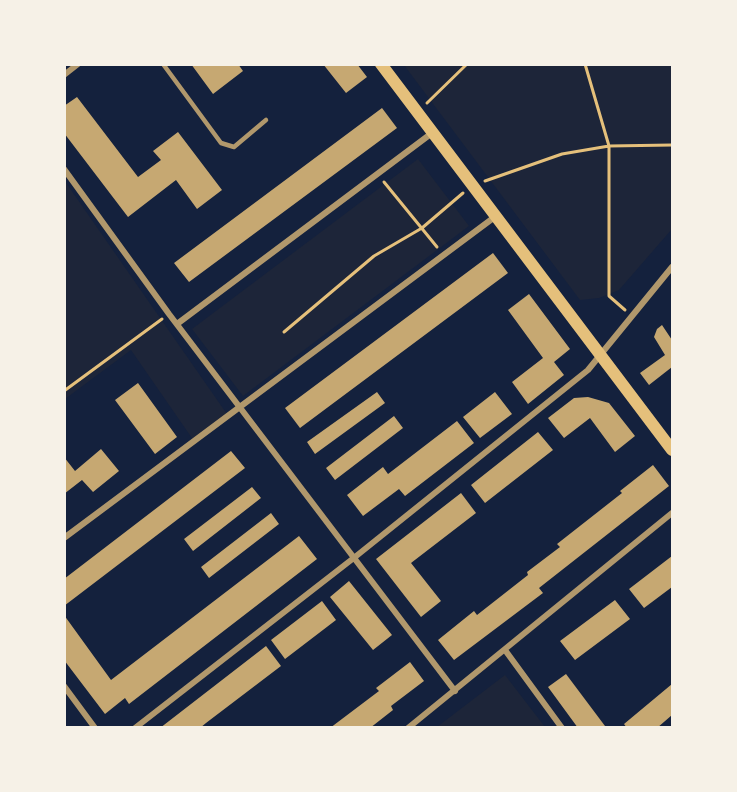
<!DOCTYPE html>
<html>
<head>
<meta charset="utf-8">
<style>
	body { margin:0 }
	#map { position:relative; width:737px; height:792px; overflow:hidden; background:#14213d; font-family:Lato,sans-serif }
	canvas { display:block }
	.frame { position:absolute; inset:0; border:66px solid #f6f1e7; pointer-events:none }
</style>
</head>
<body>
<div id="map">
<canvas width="737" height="792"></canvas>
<div class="frame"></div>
</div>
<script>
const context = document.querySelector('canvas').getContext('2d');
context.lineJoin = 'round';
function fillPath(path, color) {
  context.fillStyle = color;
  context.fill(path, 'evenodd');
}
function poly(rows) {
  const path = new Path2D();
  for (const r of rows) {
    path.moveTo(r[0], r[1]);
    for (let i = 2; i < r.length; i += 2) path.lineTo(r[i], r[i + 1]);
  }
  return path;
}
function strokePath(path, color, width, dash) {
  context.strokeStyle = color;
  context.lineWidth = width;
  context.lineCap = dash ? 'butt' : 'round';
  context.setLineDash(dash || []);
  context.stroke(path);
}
const green = poly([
	[404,65,672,65,672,229,619,290,599,298,580,300],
	[418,159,469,226,243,396,192,329],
	[64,180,229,417,194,441,131,350,65,399],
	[505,675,545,727,437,727]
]);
const building = poly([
	[191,64,238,64,243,71,213,94],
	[323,64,357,64,367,77,346,93],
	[77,97,138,177,161,160,153,151,178,132,222,190,197,209,176,180,128,217,64,133,64,106],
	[382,108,397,128,189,282,174,263],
	[493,253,508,273,300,428,285,408],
	[529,294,570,349,554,362,564,375,528,404,512,382,543,358,508,310],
	[662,325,672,340,672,367,649,385,640,373,665,355,654,337,657,329],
	[138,383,177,437,155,454,115,400],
	[377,392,385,403,315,454,307,442],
	[495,392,512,414,480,438,463,417],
	[588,397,609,403,635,436,615,452,590,418,564,438,548,418,574,398],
	[394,416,403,428,335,480,326,468],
	[457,421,474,443,405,496,399,489,363,516,347,495,383,467,388,474],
	[538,432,553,450,485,503,471,485],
	[101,449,119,471,93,492,82,480,64,494,64,457,75,471],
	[231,451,245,468,64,606,64,579],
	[653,465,669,486,539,588,543,593,454,660,438,640,474,611,477,615,528,575,527,572,560,547,557,544,622,493,620,491],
	[252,487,261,498,193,551,184,539],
	[461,493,476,513,411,563,441,601,421,617,376,559],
	[271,513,279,524,209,578,201,567],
	[299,536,317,559,129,704,125,698,105,714,64,660,64,615,111,680],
	[672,556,672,587,644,608,629,589],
	[349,581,392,635,373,650,330,597],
	[615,600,630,619,575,660,560,641],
	[322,601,336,620,285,659,271,640],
	[266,646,281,666,206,723,200,728,160,728],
	[410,662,424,681,391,706,393,710,370,728,330,728,379,691,376,688],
	[566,674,605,726,603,728,578,728,548,687],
	[672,684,672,715,657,728,627,728,624,724]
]);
const path = poly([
	[585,64,609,146,609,296,625,310],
	[427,103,467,64],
	[485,181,562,154,609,146,672,145],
	[384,182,437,247],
	[284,332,374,256,422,228,463,193],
	[64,391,162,319]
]);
const service = poly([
	[163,64,221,143,234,147,266,120]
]);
const minor = poly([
	[64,75,78,64],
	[64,169,169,314,455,691],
	[177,324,432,133],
	[64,538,496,216],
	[505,650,562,728],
	[64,686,95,728],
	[135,728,355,557,588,370,672,267],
	[408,728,672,513]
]);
const secondary = poly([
	[381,64,672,450]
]);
fillPath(green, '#1d2539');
fillPath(building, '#c6a872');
strokePath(path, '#e5c07b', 3);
strokePath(service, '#b1986c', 4.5);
strokePath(minor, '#b1986c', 6);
strokePath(secondary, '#e5c07b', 12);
</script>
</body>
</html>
